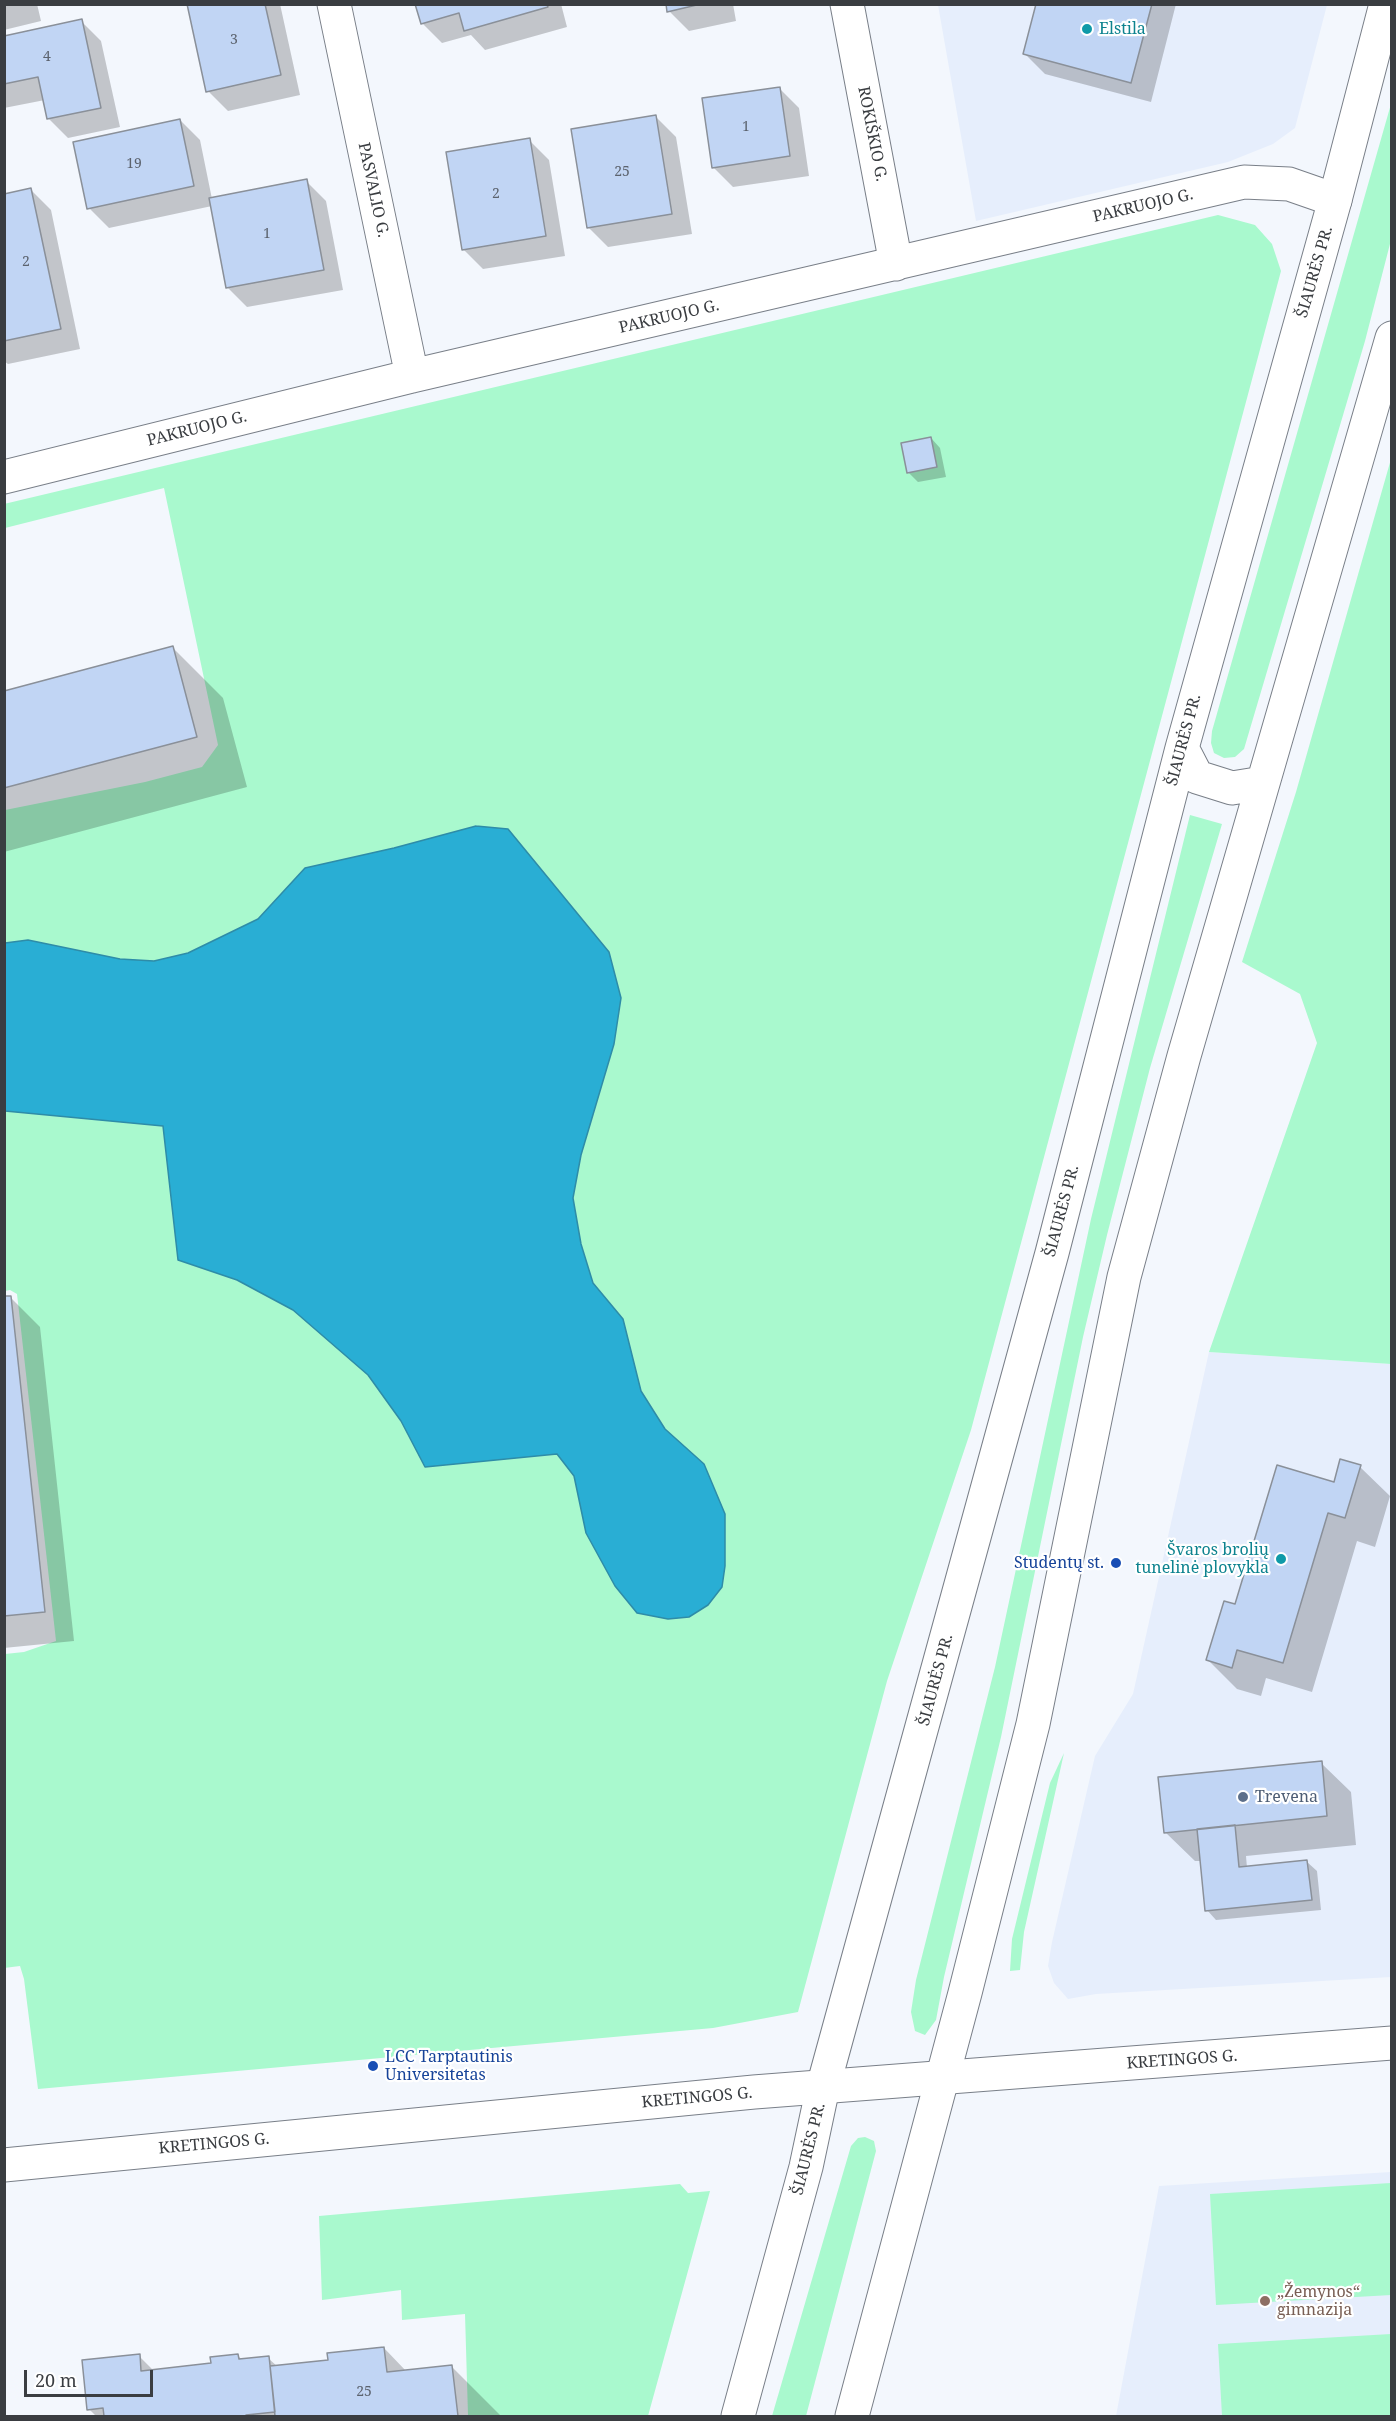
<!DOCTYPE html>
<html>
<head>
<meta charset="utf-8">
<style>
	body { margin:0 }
	#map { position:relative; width:1396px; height:2421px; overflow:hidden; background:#f3f7fd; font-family:"Noto Serif",serif }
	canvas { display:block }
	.frame { position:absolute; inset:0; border:6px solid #3a3d41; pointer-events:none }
	.scale { position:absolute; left:24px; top:2370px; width:129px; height:27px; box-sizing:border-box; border:3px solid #3a3d41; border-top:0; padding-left:8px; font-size:18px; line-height:21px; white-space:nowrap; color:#3a3d41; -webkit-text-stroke:4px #fff; paint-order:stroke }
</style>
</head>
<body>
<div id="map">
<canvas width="1396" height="2421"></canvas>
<div class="frame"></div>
<div class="scale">20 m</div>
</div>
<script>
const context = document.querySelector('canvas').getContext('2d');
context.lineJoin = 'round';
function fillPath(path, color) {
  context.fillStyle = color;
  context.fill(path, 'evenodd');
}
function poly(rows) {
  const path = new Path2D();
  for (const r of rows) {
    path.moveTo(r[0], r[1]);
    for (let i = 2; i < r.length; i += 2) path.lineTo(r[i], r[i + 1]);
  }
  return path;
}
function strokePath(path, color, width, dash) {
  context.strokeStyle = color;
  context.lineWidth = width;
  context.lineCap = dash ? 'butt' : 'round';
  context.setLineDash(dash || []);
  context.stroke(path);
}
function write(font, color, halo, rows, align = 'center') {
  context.font = font + ' "Noto Serif",serif';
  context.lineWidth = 4.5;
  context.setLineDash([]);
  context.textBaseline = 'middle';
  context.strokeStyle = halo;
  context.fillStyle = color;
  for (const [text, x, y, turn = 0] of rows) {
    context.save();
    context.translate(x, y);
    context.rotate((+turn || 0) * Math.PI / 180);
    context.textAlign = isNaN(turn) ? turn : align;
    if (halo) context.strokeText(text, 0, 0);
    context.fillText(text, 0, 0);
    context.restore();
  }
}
const built = poly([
	[938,5,1327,5,1295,128,1273,144,1228,162,976,221],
	[1209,1352,1391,1364,1391,1977,1096,1994,1068,1999,1054,1983,1048,1966,1052,1942,1095,1756,1133,1694],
	[1391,2172,1391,2416,1116,2416,1159,2186]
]);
const green = poly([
	[1391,104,1391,240,1365,341,1244,749,1235,757,1224,758,1214,753,1211,743,1212,731],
	[1218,215,1255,225,1272,244,1281,271,971,1430,887,1681,798,2012,713,2028,38,2089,24,1979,20,1966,4,1968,5,1654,24,1652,56,1641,17,1294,10,1290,5,1291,5,810,145,782,202,767,218,745,164,488,5,528,4,504],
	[1391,459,1391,1364,1209,1352,1317,1043,1300,994,1242,962,1296,792],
	[1190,815,1222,824,1150,1068,1107,1235,1083,1337,1001,1737,944,1977,936,2020,925,2035,915,2031,911,2012,916,1980,995,1667,1091,1219],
	[1064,1753,1024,1932,1020,1970,1010,1971,1012,1939,1050,1783],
	[865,2137,874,2141,876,2151,806,2416,772,2416,851,2146,858,2138],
	[1391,2183,1391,2295,1216,2305,1210,2194],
	[680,2184,688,2193,710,2191,648,2416,468,2416,465,2314,402,2320,401,2290,322,2300,319,2216],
	[1391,2334,1391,2416,1222,2416,1218,2344]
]);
const water = poly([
	[476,826,508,829,609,952,621,998,614,1044,581,1155,573,1198,581,1244,593,1283,623,1319,641,1391,665,1429,704,1464,725,1514,725,1566,722,1587,708,1605,689,1617,668,1619,637,1613,615,1586,586,1533,574,1476,557,1454,425,1467,401,1421,368,1375,293,1310,237,1280,178,1260,163,1126,5,1111,5,943,28,940,120,959,154,961,188,953,258,919,305,868,394,848,476,826]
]);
const shadow = poly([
	[4,4,37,4,41,21,4,30],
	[189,4,280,4,300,95,228,111,208,91],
	[417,4,561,4,567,27,485,50,471,35,442,43,422,23],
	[667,4,733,4,736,21,689,31,669,11],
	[1038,4,1176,4,1151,102,1045,74,1025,54],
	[81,21,101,41,120,127,68,138,48,118,45,100,4,108,4,37],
	[779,88,799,108,809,176,733,187,713,167],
	[656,117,676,137,692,234,608,247,588,227],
	[180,120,200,140,212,199,306,181,326,201,343,290,247,307,227,287,212,206,109,228,89,208],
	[529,140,549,160,565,256,483,269,463,249],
	[31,190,51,210,80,349,8,364,4,361,4,196],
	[931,438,940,448,946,477,918,482,908,472],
	[172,647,223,698,247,787,4,852,4,692],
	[10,1297,40,1327,74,1641,4,1648,4,1298],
	[1360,1467,1390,1496,1375,1547,1357,1541,1312,1692,1266,1678,1261,1696,1237,1689,1207,1659,1335,1484],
	[1321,1763,1351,1792,1356,1845,1246,1856,1247,1868,1307,1862,1317,1871,1321,1910,1216,1920,1207,1910,1201,1861,1195,1861,1165,1832],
	[384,2348,407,2372,452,2367,501,2416,96,2416,89,2409,139,2356,154,2371,213,2365,238,2356,242,2360,268,2358,278,2367,329,2361]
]);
const building = poly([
	[187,4,265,4,281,75,206,92,187,4],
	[415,4,547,4,548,7,464,31,459,13,421,24,415,4],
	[666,4,701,4,667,12,666,4],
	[1036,4,1152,4,1131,83,1023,54,1036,4],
	[82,19,101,108,47,119,38,77,4,84,4,36,82,19],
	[780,87,790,156,712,168,702,98,780,87],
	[656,115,672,214,587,228,571,129,656,115],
	[180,119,194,186,87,209,73,142,180,119],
	[530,138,546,236,462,250,446,152,530,138],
	[307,179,324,270,226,288,209,198,307,179],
	[31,188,61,329,4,341,4,194,31,188],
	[931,437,937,467,907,473,901,443,931,437],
	[173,646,197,737,4,788,4,691,173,646],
	[4,1296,11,1296,45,1612,4,1616,4,1296],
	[1340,1459,1361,1465,1345,1518,1328,1513,1283,1663,1237,1650,1232,1668,1206,1660,1224,1601,1235,1604,1277,1465,1334,1482,1340,1459],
	[1322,1761,1327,1816,1164,1833,1158,1777,1322,1761],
	[1235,1825,1239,1867,1307,1860,1312,1900,1205,1911,1197,1829,1235,1825],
	[384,2347,387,2372,452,2365,458,2416,275,2416,270,2366,328,2360,327,2353,384,2347],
	[140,2354,141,2371,211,2363,210,2357,238,2354,239,2359,269,2356,275,2412,246,2415,246,2416,104,2416,103,2408,87,2410,82,2360,140,2354]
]);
const street = poly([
	[334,4,412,376],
	[847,4,896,264],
	[4,477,412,376,1244,182,1289,184,1335,200],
	[4,2165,754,2092,1392,2043]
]);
const primary = poly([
	[1182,748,1197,777,1232,788,1263,783],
	[738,2416,806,2167,823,2087,1052,1253,1182,748,1335,200,1386,4],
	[852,2416,965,1993,1033,1724,1124,1277,1184,1056,1392,338]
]);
const markers = [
	[1087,29,6,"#0f9aa8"],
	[1281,1559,6,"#0f9aa8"],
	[1116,1563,6,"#1a4fb4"],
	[1243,1797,6,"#5c6f8a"],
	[373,2066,6,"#1a4fb4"],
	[1265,2301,6,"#8d6e63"]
];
const numberNames = [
	["3",234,40],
	["4",47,57],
	["1",746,127],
	["19",134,164],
	["25",622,172],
	["2",496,194],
	["1",267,234],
	["2",26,262],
	["25",364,2392]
];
const cultureNames = [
	["Elstila",1099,29],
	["Švaros brolių",1269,1550,"right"],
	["tunelinė plovykla",1269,1568,"right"]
];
const streetNames = [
	["ROKIŠKIO G.",872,134,79],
	["PASVALIO G.",373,190,78],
	["PAKRUOJO G.",1143,206,-13],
	["ŠIAURĖS PR.",1315,272,-74],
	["PAKRUOJO G.",669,317,-13],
	["PAKRUOJO G.",197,429,-14],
	["ŠIAURĖS PR.",1184,740,-75],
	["ŠIAURĖS PR.",1062,1211,-75],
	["ŠIAURĖS PR.",936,1680,-75],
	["KRETINGOS G.",1182,2060,-4],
	["KRETINGOS G.",697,2098,-5],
	["KRETINGOS G.",214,2144,-5],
	["ŠIAURĖS PR.",809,2149,-76]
];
const transitNames = [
	["Studentų st.",1104,1563],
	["LCC Tarptautinis",385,2057,"left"],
	["Universitetas",385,2075,"left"]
];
const serviceNames = [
	["Trevena",1255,1797]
];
const educationNames = [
	["„Žemynos“",1277,2292],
	["gimnazija",1277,2310]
];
fillPath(built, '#e6eefc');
fillPath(green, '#a9f9ce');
fillPath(water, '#29aed4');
strokePath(water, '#2e8ca8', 1.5);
fillPath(shadow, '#0003');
fillPath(building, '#c1d5f4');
strokePath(building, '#8a9099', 1.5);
strokePath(street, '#797f88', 35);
strokePath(primary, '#797f88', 35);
strokePath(street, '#fff', 33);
strokePath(primary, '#fff', 33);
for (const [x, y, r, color] of markers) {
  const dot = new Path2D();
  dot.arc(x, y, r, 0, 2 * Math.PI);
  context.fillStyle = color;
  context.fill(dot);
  strokePath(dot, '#fff', 2);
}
write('14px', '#5c636e', null, numberNames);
write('16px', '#0d838f', '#fff', cultureNames, 'left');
write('16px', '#3a3d41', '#fff', streetNames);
write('16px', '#164399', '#fff', transitNames, 'right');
write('16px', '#4e5e75', '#fff', serviceNames, 'left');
write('16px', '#785e54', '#fff', educationNames, 'left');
</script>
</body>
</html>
